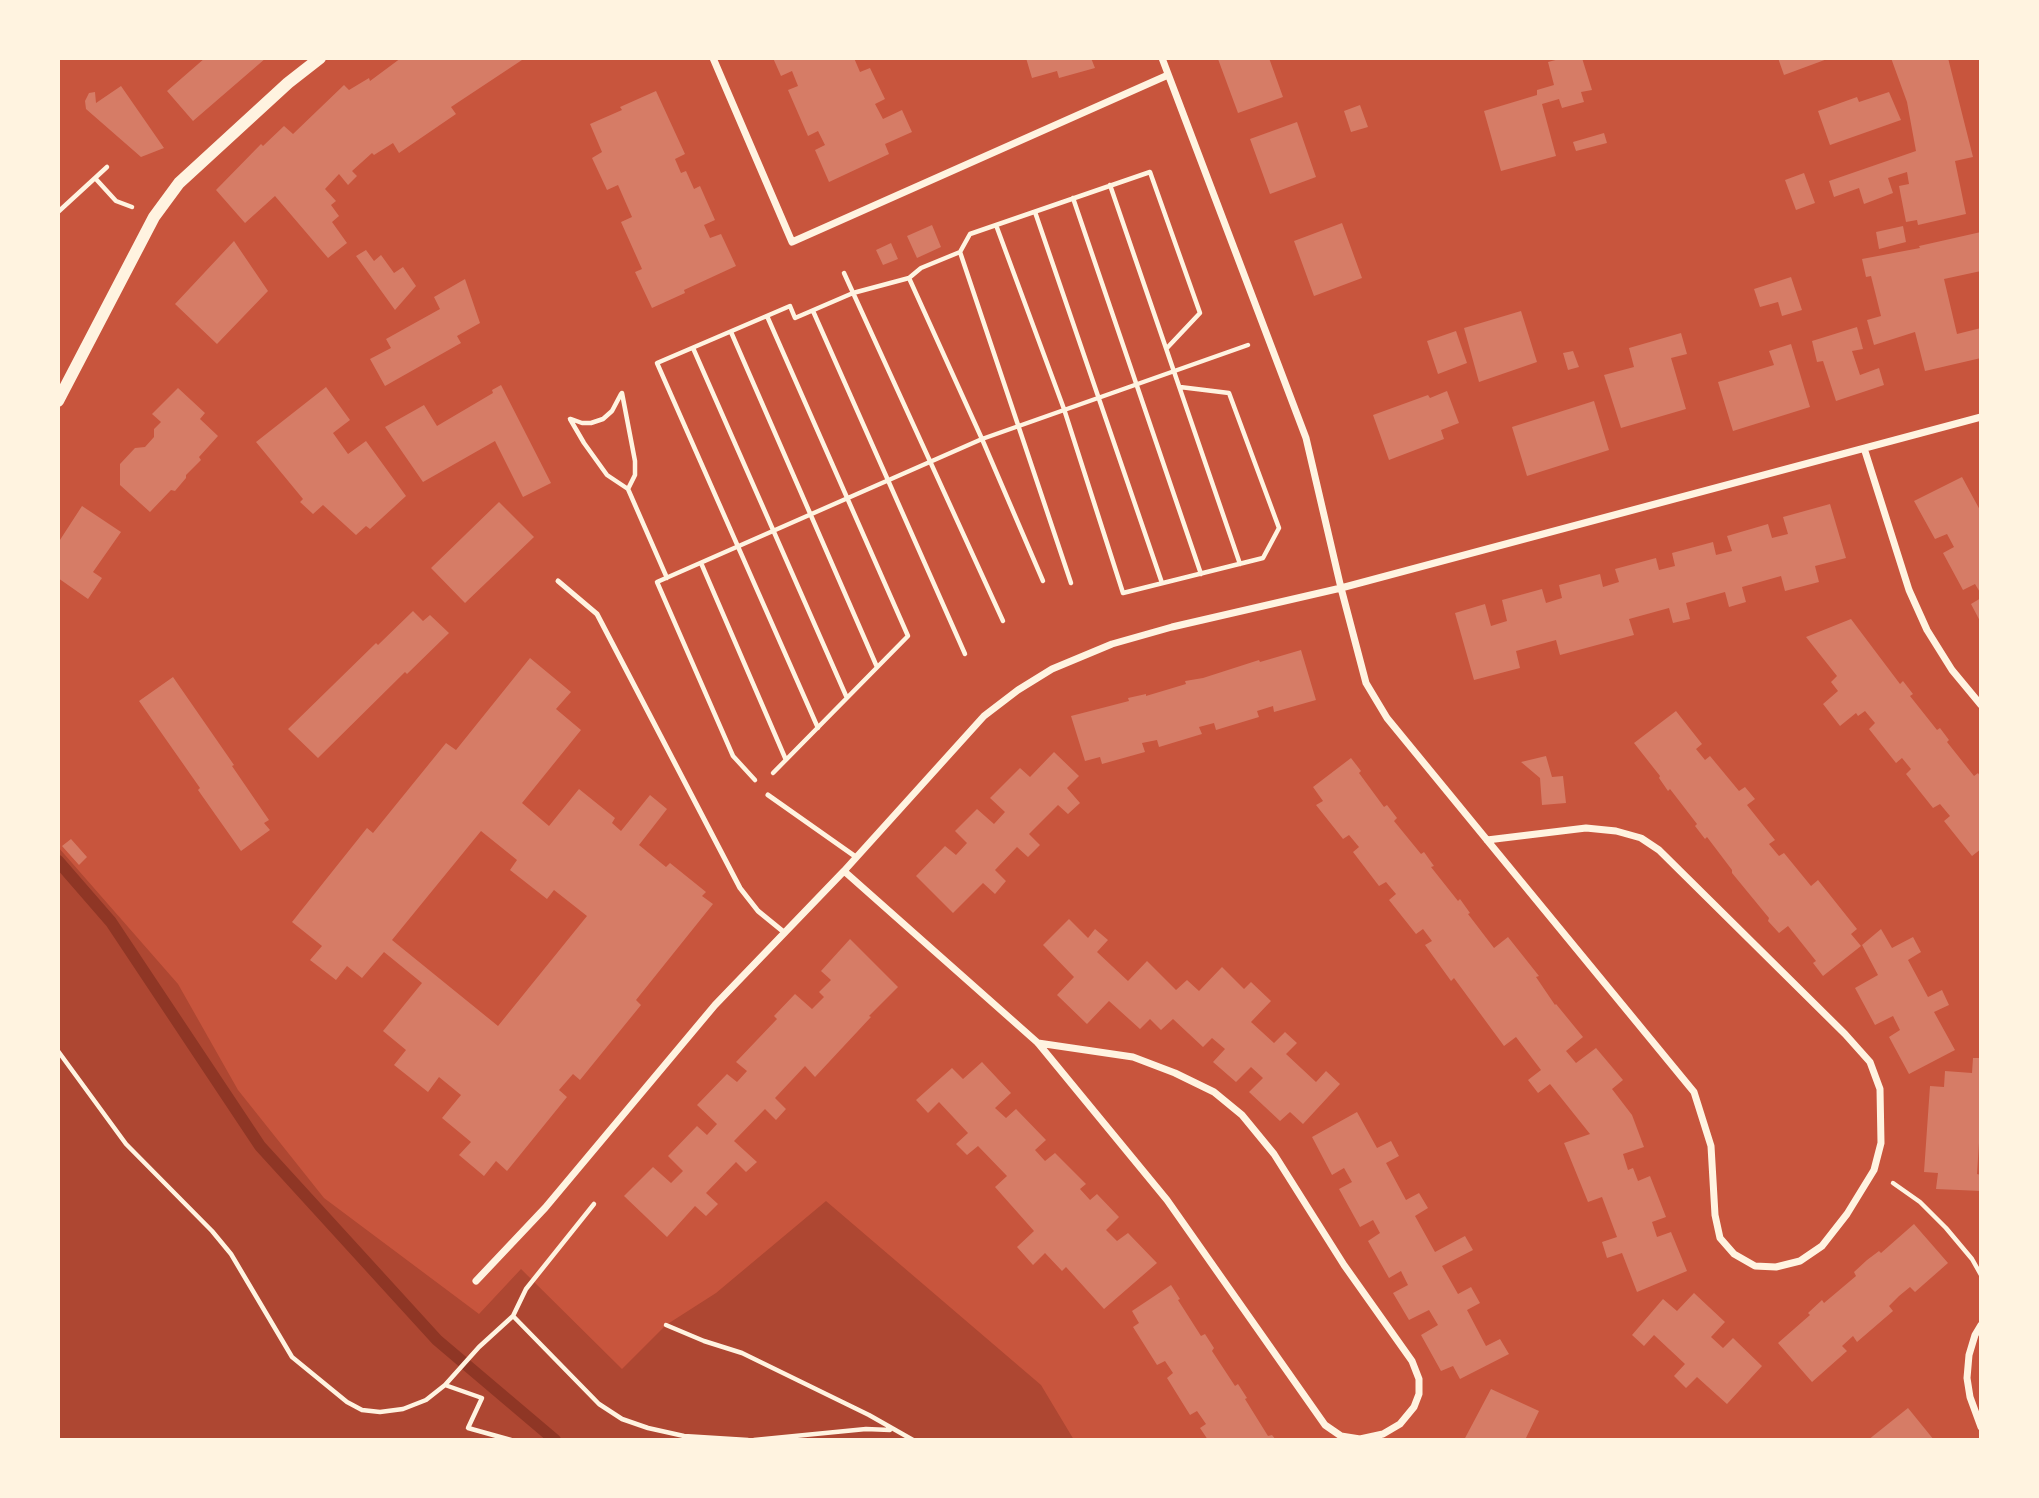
<!DOCTYPE html>
<html>
<head>
<meta charset="utf-8">
<style>
	body { margin:0 }
	#map { position:relative; width:2039px; height:1498px; overflow:hidden; background:#c8553d; font-family:"Exo 2",sans-serif }
	canvas { display:block }
	.frame { position:absolute; inset:0; border:60px solid #fff3e0; pointer-events:none }
</style>
</head>
<body>
<div id="map">
<canvas width="2039" height="1498"></canvas>
<div class="frame"></div>
</div>
<script>
const context = document.querySelector('canvas').getContext('2d');
context.lineJoin = 'round';
function fillPath(path, color) {
  context.fillStyle = color;
  context.fill(path, 'evenodd');
}
function poly(rows) {
  const path = new Path2D();
  for (const r of rows) {
    path.moveTo(r[0], r[1]);
    for (let i = 2; i < r.length; i += 2) path.lineTo(r[i], r[i + 1]);
  }
  return path;
}
function strokePath(path, color, width, dash) {
  context.strokeStyle = color;
  context.lineWidth = width;
  context.lineCap = dash ? 'butt' : 'round';
  context.setLineDash(dash || []);
  context.stroke(path);
}
const green = poly([
	[58,847,178,984,238,1090,324,1198,479,1314,521,1269,622,1369,666,1325,716,1293,826,1201,1041,1385,1074,1440,58,1440]
]);
const stream = poly([
	[58,861,111,922,260,1146,437,1340,555,1440]
]);
const building = poly([
	[205,58,266,58,193,121,167,91],
	[401,58,525,58,451,107,456,114,399,153,393,143,374,155,372,153,352,171,357,176,348,185,339,174,325,189,336,201,331,205,339,216,332,222,347,243,328,258,275,196,245,223,216,190,261,144,263,146,284,126,293,134,344,85,349,90,369,78,370,81],
	[773,58,854,58,860,72,870,68,885,99,875,104,883,119,902,110,912,132,885,144,889,154,829,182,815,150,825,145,818,131,808,136,788,90,798,86,792,71,781,76],
	[1026,58,1091,58,1095,68,1059,78,1057,71,1032,78],
	[1223,58,1269,58,1283,97,1238,113,1218,59],
	[1563,58,1582,58,1592,90,1581,92,1584,102,1562,108,1559,99,1542,104,1556,156,1501,171,1484,111,1537,95,1537,90,1554,85,1548,62],
	[1778,58,1830,58,1784,75],
	[1891,58,1948,58,1973,157,1955,161,1966,214,1918,225,1917,220,1906,222,1899,186,1909,184,1907,172,1888,178,1893,193,1864,204,1859,188,1834,197,1829,181,1916,151,1907,102],
	[121,86,164,148,141,157,86,109,85,101,89,93,95,92,96,103],
	[656,91,685,154,675,159,681,173,686,171,694,189,700,186,715,220,704,225,710,238,721,234,736,266,684,290,685,293,652,308,635,272,642,269,621,222,632,217,618,185,607,190,592,158,602,152,590,124,622,110,620,107],
	[1889,92,1901,120,1830,145,1818,111,1857,97,1859,102],
	[1360,105,1368,127,1351,132,1344,111],
	[1297,122,1316,177,1270,194,1250,139],
	[1604,133,1607,143,1576,151,1573,142],
	[1804,173,1815,203,1796,210,1785,180],
	[1342,223,1362,278,1314,296,1294,241],
	[932,225,941,247,917,258,907,236],
	[1903,226,1906,242,1879,249,1876,232],
	[1981,232,1981,271,1944,279,1957,334,1981,328,1981,358,1925,371,1915,332,1874,345,1867,320,1881,316,1871,276,1866,277,1862,259,1920,248,1919,246],
	[234,241,268,291,217,344,175,304],
	[891,243,898,259,883,265,876,250],
	[366,250,374,261,381,255,394,273,403,267,416,286,395,310,356,256],
	[1791,277,1802,310,1782,316,1778,302,1760,307,1754,289],
	[465,279,480,323,457,336,461,343,385,386,370,359,391,348,386,339,440,309,434,297],
	[1521,311,1537,362,1479,382,1464,328],
	[1857,327,1863,349,1852,351,1860,375,1879,368,1884,385,1836,401,1823,361,1817,362,1812,341],
	[1456,331,1467,363,1438,374,1427,341],
	[1681,333,1687,354,1671,358,1686,409,1621,428,1604,375,1634,367,1629,348],
	[1791,344,1810,407,1733,431,1718,382,1774,365,1769,351],
	[1573,351,1579,367,1568,370,1563,353],
	[501,385,551,483,523,497,495,441,423,482,385,427,424,405,437,426,493,393,492,390],
	[326,387,350,420,333,433,348,454,366,441,406,496,370,529,366,526,356,535,323,505,313,514,300,502,303,499,256,442],
	[178,388,205,413,200,419,218,436,199,457,201,460,186,475,186,478,175,491,171,490,150,512,120,485,120,464,135,448,145,447,154,437,154,429,161,422,152,414],
	[1447,391,1459,423,1441,430,1444,439,1389,460,1373,415,1428,395,1430,398],
	[1594,401,1609,450,1527,476,1512,427],
	[1962,477,1981,512,1981,594,1975,584,1963,590,1943,553,1954,547,1947,534,1935,539,1914,501],
	[499,502,534,537,465,603,431,568],
	[1830,504,1846,558,1815,566,1819,582,1785,591,1781,576,1742,587,1746,602,1729,607,1725,592,1686,603,1690,619,1673,623,1669,608,1629,619,1634,635,1560,655,1556,640,1516,651,1520,668,1474,680,1455,613,1485,604,1491,626,1507,621,1502,600,1542,589,1546,603,1562,598,1559,585,1600,574,1603,587,1619,582,1615,569,1656,558,1659,570,1675,566,1672,553,1713,542,1716,555,1732,551,1727,536,1768,524,1772,538,1788,534,1783,517],
	[82,506,121,532,93,572,102,578,88,599,58,578,58,543],
	[1981,598,1981,623,1971,604],
	[413,611,423,621,430,615,449,633,407,674,405,672,318,758,288,729,376,643,378,645],
	[1851,619,1900,684,1903,681,1913,694,1910,696,1937,730,1940,728,1949,740,1947,742,1974,776,1978,773,1981,778,1981,849,1972,856,1944,821,1950,816,1940,804,1933,808,1906,774,1911,769,1902,758,1896,763,1869,729,1875,723,1865,711,1858,716,1856,713,1840,726,1823,704,1838,691,1831,682,1837,676,1806,637],
	[1301,650,1316,700,1274,712,1273,706,1257,711,1259,717,1216,730,1214,723,1199,727,1202,734,1159,747,1157,740,1142,743,1145,752,1102,764,1100,757,1085,761,1071,716,1129,701,1128,698,1146,694,1146,696,1186,684,1185,681,1203,678,1259,660,1260,662],
	[530,658,571,692,556,709,581,730,522,803,549,826,579,789,615,818,612,823,621,831,650,795,667,809,639,845,666,867,670,863,706,892,702,896,713,904,636,1000,641,1005,580,1080,573,1074,559,1090,567,1097,507,1171,496,1161,484,1176,459,1155,471,1142,442,1118,461,1095,439,1077,428,1092,394,1065,406,1050,383,1031,422,983,384,952,362,978,347,966,336,980,310,960,322,946,292,922,367,828,373,833,446,743,456,750],
	[481,831,517,860,510,870,547,899,554,890,587,916,498,1026,392,940],
	[173,677,234,765,232,766,269,820,264,823,270,830,241,851,198,790,200,788,139,701],
	[1676,711,1702,744,1696,749,1705,760,1710,756,1739,791,1745,787,1755,799,1747,805,1775,840,1769,844,1779,856,1784,853,1811,886,1818,880,1857,929,1851,934,1861,946,1823,976,1813,963,1816,961,1788,926,1779,933,1768,921,1769,918,1732,873,1732,870,1707,837,1705,839,1695,826,1697,824,1670,789,1668,791,1659,778,1660,776,1634,743],
	[1054,752,1079,776,1067,788,1080,803,1068,814,1058,805,1029,834,1040,845,1028,857,1017,847,995,870,1006,881,995,894,983,883,953,913,916,876,945,846,956,855,967,843,955,831,977,809,994,824,1005,812,990,798,1020,768,1030,777],
	[1546,756,1552,777,1563,776,1566,803,1542,805,1540,778,1521,762],
	[1351,758,1361,771,1359,773,1384,807,1387,805,1397,818,1394,821,1421,854,1424,852,1434,866,1431,867,1458,901,1460,899,1470,913,1468,914,1494,948,1508,937,1539,976,1536,977,1555,1005,1556,1004,1583,1037,1566,1051,1576,1063,1596,1048,1623,1080,1612,1089,1632,1115,1644,1147,1623,1154,1628,1170,1633,1168,1638,1181,1650,1176,1666,1217,1652,1222,1657,1237,1671,1232,1687,1271,1637,1292,1622,1253,1607,1258,1602,1242,1617,1237,1602,1197,1588,1202,1564,1143,1590,1134,1550,1084,1538,1093,1528,1080,1541,1070,1516,1037,1504,1046,1454,978,1451,981,1425,945,1432,941,1423,929,1416,934,1389,900,1396,894,1386,882,1379,886,1353,852,1359,847,1349,835,1343,839,1316,805,1323,801,1313,787],
	[71,839,87,857,79,865,62,846],
	[1069,919,1088,938,1095,929,1108,940,1097,952,1128,981,1147,961,1176,990,1187,980,1199,991,1222,967,1244,989,1251,982,1271,1001,1251,1022,1274,1043,1285,1032,1297,1043,1286,1054,1316,1082,1326,1071,1340,1084,1303,1124,1290,1112,1280,1121,1249,1092,1263,1078,1251,1067,1236,1082,1213,1062,1225,1049,1212,1038,1203,1047,1173,1019,1161,1030,1150,1019,1140,1029,1109,1001,1087,1024,1057,995,1074,977,1043,945],
	[1881,929,1892,948,1913,937,1921,952,1908,960,1928,997,1942,990,1949,1005,1934,1012,1955,1050,1909,1074,1889,1037,1900,1030,1893,1016,1875,1025,1855,988,1878,975,1862,945],
	[850,939,898,987,869,1016,871,1017,815,1077,805,1066,775,1098,786,1109,776,1120,765,1109,734,1141,757,1162,746,1172,736,1162,706,1193,718,1204,706,1216,695,1206,667,1237,624,1196,653,1167,671,1183,683,1171,668,1156,697,1126,707,1135,717,1124,697,1105,727,1074,737,1082,747,1071,736,1062,777,1019,774,1016,795,994,812,1009,824,997,819,992,831,980,821,971],
	[1973,1058,1981,1058,1981,1112,1977,1174,1981,1175,1981,1191,1936,1189,1938,1173,1924,1172,1930,1086,1944,1087,1945,1071,1972,1073],
	[982,1062,1011,1093,995,1108,1006,1118,1016,1109,1046,1140,1035,1150,1045,1161,1055,1153,1086,1184,1080,1189,1090,1200,1097,1194,1119,1217,1106,1230,1117,1241,1128,1233,1157,1263,1104,1309,1066,1267,1062,1271,1045,1253,1033,1265,1017,1247,1034,1231,995,1187,1007,1176,978,1146,967,1155,956,1144,968,1133,939,1102,928,1113,916,1100,952,1068,963,1079],
	[1357,1112,1377,1148,1391,1141,1399,1156,1386,1163,1406,1200,1419,1193,1428,1208,1415,1216,1435,1252,1465,1236,1473,1250,1442,1266,1458,1294,1471,1287,1480,1303,1467,1310,1486,1346,1500,1339,1509,1354,1460,1379,1453,1366,1441,1371,1421,1335,1438,1325,1429,1310,1409,1320,1393,1293,1408,1285,1401,1271,1389,1278,1368,1241,1380,1233,1373,1220,1360,1227,1339,1189,1352,1182,1344,1168,1332,1175,1312,1137],
	[1914,1224,1948,1263,1915,1292,1910,1287,1899,1296,1889,1306,1893,1311,1857,1342,1853,1336,1842,1346,1847,1351,1812,1382,1778,1343,1810,1315,1808,1313,1822,1300,1824,1303,1856,1276,1854,1272,1867,1260,1879,1251,1881,1253],
	[1171,1285,1180,1299,1178,1300,1201,1336,1205,1334,1214,1348,1212,1351,1235,1386,1238,1384,1247,1398,1245,1399,1268,1436,1272,1435,1276,1440,1208,1440,1200,1428,1206,1424,1197,1411,1190,1415,1167,1378,1173,1373,1165,1361,1157,1365,1133,1327,1139,1323,1132,1311],
	[1694,1293,1725,1322,1711,1337,1723,1348,1733,1338,1762,1366,1727,1404,1697,1377,1686,1388,1674,1376,1685,1364,1654,1335,1644,1346,1632,1335,1663,1299,1677,1311],
	[1491,1389,1539,1411,1525,1440,1464,1440],
	[1908,1408,1934,1440,1868,1440]
]);
const path = poly([
	[95,178,116,201,132,207],
	[1110,185,1240,564],
	[1073,198,1201,574],
	[58,212,107,167],
	[1035,212,1162,583],
	[996,225,1064,409,1123,593,1263,558,1279,528,1229,393,1180,387],
	[960,252,1071,583],
	[844,273,1003,621],
	[909,278,982,439,1043,581],
	[813,311,965,654],
	[767,316,908,636,773,773],
	[731,332,877,667],
	[693,348,847,698],
	[622,393,635,461,635,475,628,489],
	[570,419,584,443,607,475,628,489,667,578],
	[571,419,582,423,591,423,603,419,612,411,621,394],
	[701,563,786,760],
	[818,728,657,363,790,306,795,318,853,293,909,278,921,268,960,252,970,234,1150,172,1200,313,1167,348],
	[755,780,733,756,657,582,982,439,1248,345],
	[58,1051,126,1144,212,1231,231,1254,292,1357,347,1402,362,1410,380,1412,403,1409,426,1400,445,1385,479,1347,513,1316,526,1289,594,1204],
	[1893,1183,1920,1202,1946,1228,1972,1259,1981,1275],
	[513,1316,599,1404,622,1419,648,1428,684,1436,748,1440],
	[666,1325,704,1341,742,1353,869,1415,913,1440],
	[445,1385,482,1398,468,1428,511,1440],
	[754,1440,866,1429,890,1430]
]);
const service = poly([
	[558,581,597,614,740,888,758,911,785,933],
	[768,795,856,857]
]);
const minor = poly([
	[713,58,792,242,1168,75],
	[1162,58,1306,438,1341,588,1366,683,1387,718,1487,840,1694,1092,1711,1146,1715,1215,1720,1238,1734,1254,1755,1266,1776,1267,1800,1261,1822,1246,1847,1214,1874,1170,1881,1143,1880,1089,1870,1062,1845,1034,1659,850,1641,838,1616,831,1586,828,1487,840],
	[1864,448,1909,590,1927,630,1952,670,1981,705],
	[844,871,1038,1043,1167,1200,1325,1425,1341,1436,1360,1439,1383,1434,1400,1424,1414,1407,1419,1394,1419,1379,1412,1361,1344,1265,1274,1154,1242,1115,1214,1092,1175,1073,1133,1057,1038,1043],
	[476,1281,545,1208,715,1005,844,871,984,716,1018,690,1052,669,1112,644,1172,627,1341,588,1981,417],
	[1981,1325,1975,1335,1969,1355,1967,1378,1970,1397,1981,1427]
]);
const tertiary = poly([
	[58,401,154,217,179,183,288,83,320,58]
]);
fillPath(green, '#ae4732');
strokePath(stream, '#8f3625', 12);
fillPath(building, '#d67c66');
strokePath(path, '#fff3e0', 4.5);
strokePath(service, '#fff3e0', 5);
strokePath(minor, '#fff3e0', 7);
strokePath(tertiary, '#fff3e0', 12);
</script>
</body>
</html>
